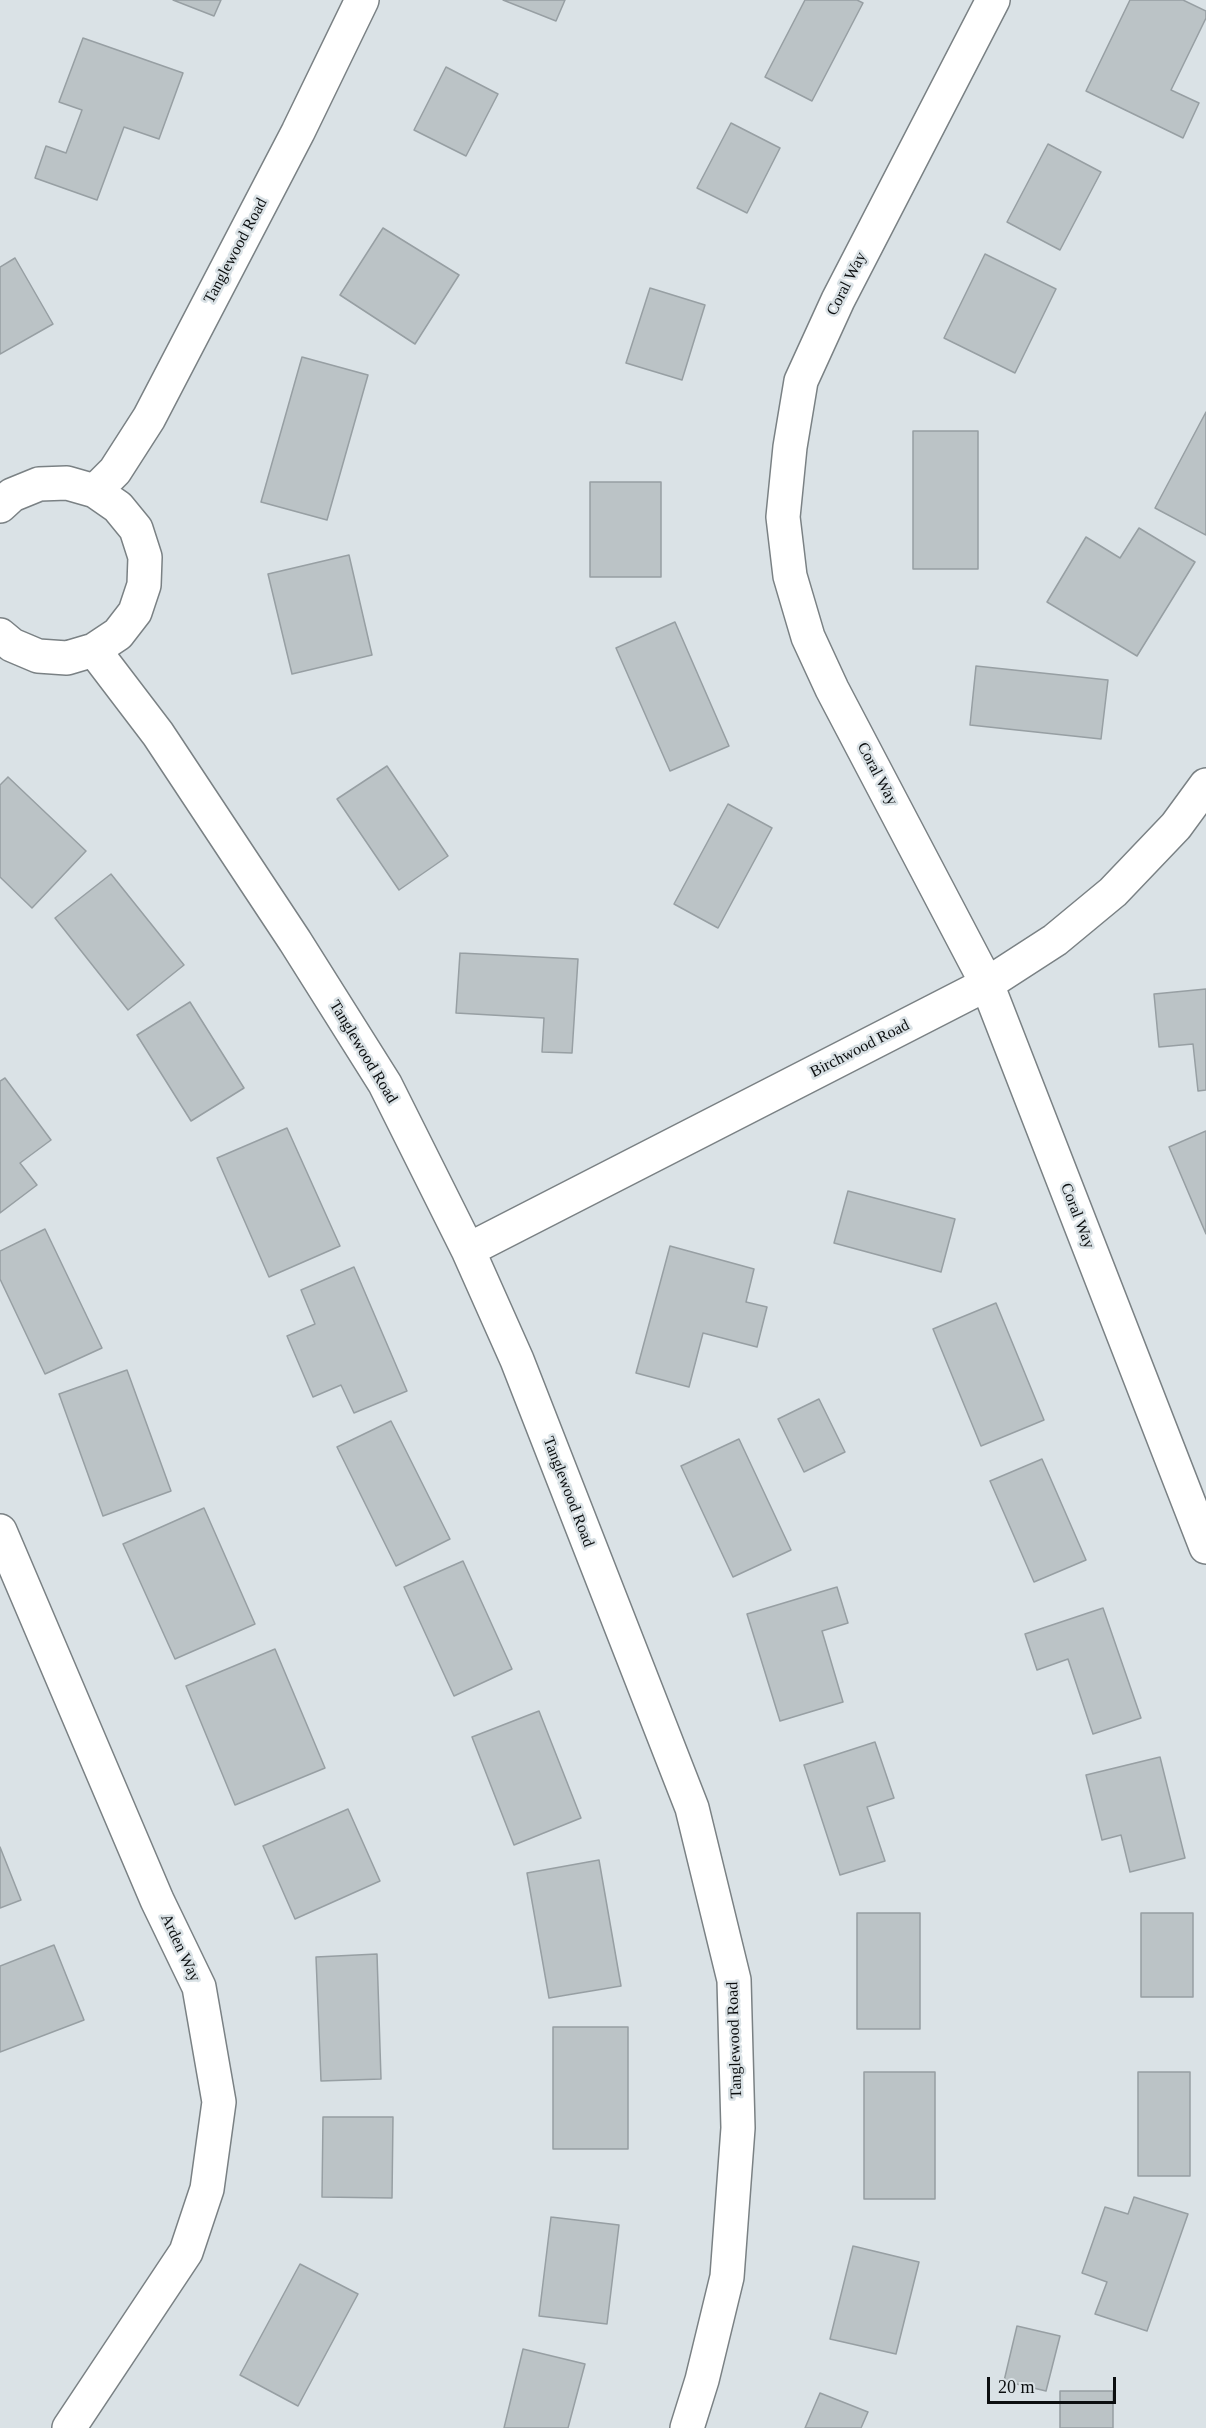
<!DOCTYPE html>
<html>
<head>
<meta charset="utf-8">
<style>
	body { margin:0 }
	#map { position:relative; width:1206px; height:2428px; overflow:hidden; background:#dae2e6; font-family:"Times New Roman",serif }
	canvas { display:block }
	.scale { position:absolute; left:987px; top:2377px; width:129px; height:27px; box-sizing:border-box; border:3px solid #0b0e0f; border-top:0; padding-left:8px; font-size:18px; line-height:21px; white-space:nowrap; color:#0b0e0f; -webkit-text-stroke:4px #dae2e6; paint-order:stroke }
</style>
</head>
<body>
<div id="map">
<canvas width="1206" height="2428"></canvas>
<div class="scale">20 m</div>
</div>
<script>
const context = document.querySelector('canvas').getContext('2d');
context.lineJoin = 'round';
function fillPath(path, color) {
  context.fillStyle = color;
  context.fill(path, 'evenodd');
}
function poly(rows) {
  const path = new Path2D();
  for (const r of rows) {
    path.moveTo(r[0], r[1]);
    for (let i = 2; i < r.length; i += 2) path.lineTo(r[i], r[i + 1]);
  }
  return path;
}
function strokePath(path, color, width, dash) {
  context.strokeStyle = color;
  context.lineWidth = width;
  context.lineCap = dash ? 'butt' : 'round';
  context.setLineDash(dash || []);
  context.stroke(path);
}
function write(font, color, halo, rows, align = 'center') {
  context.font = font + ' "Times New Roman",serif';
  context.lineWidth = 5;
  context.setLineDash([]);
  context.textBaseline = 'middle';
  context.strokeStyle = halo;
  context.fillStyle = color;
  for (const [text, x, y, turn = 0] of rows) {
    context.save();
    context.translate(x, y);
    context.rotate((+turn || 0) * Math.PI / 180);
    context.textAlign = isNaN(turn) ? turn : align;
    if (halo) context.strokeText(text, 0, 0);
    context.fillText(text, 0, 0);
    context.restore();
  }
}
const building = poly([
	[173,0,221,0,214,16,173,0],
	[503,0,565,0,556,21,503,0],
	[805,0,857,0,863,3,812,101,765,77,805,0],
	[1130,0,1183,0,1206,11,1206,18,1171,90,1199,103,1183,138,1086,91,1130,0],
	[83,38,183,73,159,139,124,127,97,200,35,178,46,146,66,153,82,110,59,102,83,38],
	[446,67,498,94,466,156,414,130,446,67],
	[731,123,780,148,747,213,697,188,731,123],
	[1048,144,1101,172,1060,250,1007,222,1048,144],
	[383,228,459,275,415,344,340,295,383,228],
	[985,254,1056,289,1015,373,944,338,985,254],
	[15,258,53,324,0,354,0,267,15,258],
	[650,288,705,305,682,380,626,363,650,288],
	[302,357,368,375,327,520,261,502,302,357],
	[1206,412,1206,535,1155,508,1206,412],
	[913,431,978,431,978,569,913,569,913,431],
	[590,482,661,482,661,577,590,577,590,482],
	[1139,528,1195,562,1137,656,1047,602,1086,537,1120,558,1139,528],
	[349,555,372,655,292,674,268,574,349,555],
	[675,622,729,746,670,771,616,648,675,622],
	[976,666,1108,680,1101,739,970,725,976,666],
	[387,766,448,856,399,890,337,799,387,766],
	[8,777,86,851,32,908,0,877,0,785,8,777],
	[728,804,772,828,718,928,674,904,728,804],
	[111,874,184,965,128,1010,55,918,111,874],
	[460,953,578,959,572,1053,542,1052,544,1018,456,1013,460,953],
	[1206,989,1206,1090,1198,1091,1193,1044,1159,1047,1154,994,1206,989],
	[190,1002,244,1088,191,1121,137,1035,190,1002],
	[5,1078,51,1140,20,1163,37,1185,0,1213,0,1081,5,1078],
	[287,1128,340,1246,269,1277,217,1158,287,1128],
	[1206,1131,1206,1234,1169,1147,1206,1131],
	[848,1191,955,1219,941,1272,834,1243,848,1191],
	[45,1229,102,1348,45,1374,0,1279,0,1251,45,1229],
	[670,1246,754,1269,746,1302,767,1307,757,1347,703,1333,689,1387,636,1373,670,1246],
	[354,1267,407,1391,354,1413,341,1385,313,1397,287,1336,315,1324,301,1290,354,1267],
	[996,1303,1044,1420,981,1446,933,1329,996,1303],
	[127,1370,171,1491,103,1516,59,1394,127,1370],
	[819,1399,845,1452,804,1472,778,1419,819,1399],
	[391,1421,450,1539,396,1566,337,1447,391,1421],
	[739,1439,791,1550,733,1577,681,1466,739,1439],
	[1042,1459,1086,1560,1034,1582,990,1481,1042,1459],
	[204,1508,255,1624,175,1659,123,1544,204,1508],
	[463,1561,512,1669,454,1696,404,1587,463,1561],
	[837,1587,848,1623,822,1631,843,1702,780,1721,747,1614,837,1587],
	[1103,1608,1141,1718,1093,1734,1068,1659,1037,1670,1025,1634,1103,1608],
	[275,1649,325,1768,235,1805,186,1686,275,1649],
	[539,1711,581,1818,514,1845,472,1737,539,1711],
	[875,1742,894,1798,867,1807,885,1861,840,1875,804,1765,875,1742],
	[1160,1757,1185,1858,1130,1872,1121,1835,1102,1840,1086,1775,1160,1757],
	[348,1809,380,1881,295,1919,263,1846,348,1809],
	[0,1847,21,1900,0,1908,0,1847],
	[599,1860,621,1986,549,1998,527,1873,599,1860],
	[857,1913,920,1913,920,2029,857,2029,857,1913],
	[1141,1913,1193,1913,1193,1997,1141,1997,1141,1913],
	[54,1945,84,2020,0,2052,0,1966,54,1945],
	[377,1954,381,2079,321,2081,316,1957,377,1954],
	[553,2027,628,2027,628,2149,553,2149,553,2027],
	[864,2072,935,2072,935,2199,864,2199,864,2072],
	[1138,2072,1190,2072,1190,2176,1138,2176,1138,2072],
	[323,2117,393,2117,392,2198,322,2197,323,2117],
	[1134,2197,1188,2214,1147,2331,1095,2314,1107,2282,1082,2273,1105,2207,1128,2214,1134,2197],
	[551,2217,619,2225,607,2324,539,2316,551,2217],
	[853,2246,919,2262,896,2354,830,2339,853,2246],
	[300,2264,358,2294,298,2406,240,2375,300,2264],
	[1017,2326,1060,2336,1046,2391,1004,2381,1017,2326],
	[523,2349,585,2364,568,2428,504,2428,523,2349],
	[1060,2391,1113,2391,1113,2428,1060,2428,1060,2391],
	[820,2393,868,2412,861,2428,805,2428,820,2393]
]);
const minor = poly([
	[993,0,838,300,801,381,790,447,783,517,790,576,808,637,832,689,987,984,1206,1547],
	[95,491,115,471,149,418,298,132,362,0],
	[0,506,12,495,39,484,67,483,95,491,118,507,136,529,145,557,144,585,135,612,118,634,94,650,67,658,38,656,12,645,0,635],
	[94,650,158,734,295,941,385,1084,468,1250,517,1360,692,1808,734,1980,738,2128,727,2277,702,2380,687,2428],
	[468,1250,987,984,1055,940,1113,892,1176,826,1206,785],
	[0,1531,157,1900,199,1987,219,2102,207,2189,186,2252,69,2428]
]);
const streetNames = [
	["Tanglewood Road",236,251,-62],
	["Coral Way",847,284,-63],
	["Coral Way",877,774,62],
	["Birchwood Road",860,1049,-27],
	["Tanglewood Road",363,1052,59],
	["Coral Way",1077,1216,69],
	["Tanglewood Road",568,1492,69],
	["Arden Way",180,1948,65],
	["Tanglewood Road",735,2040,-92]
];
fillPath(building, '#bbc3c6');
strokePath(building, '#979fa3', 1.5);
strokePath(minor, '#7a8184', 36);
strokePath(minor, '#fff', 33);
write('16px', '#0b0e0f', '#dae2e6', streetNames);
</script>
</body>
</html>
